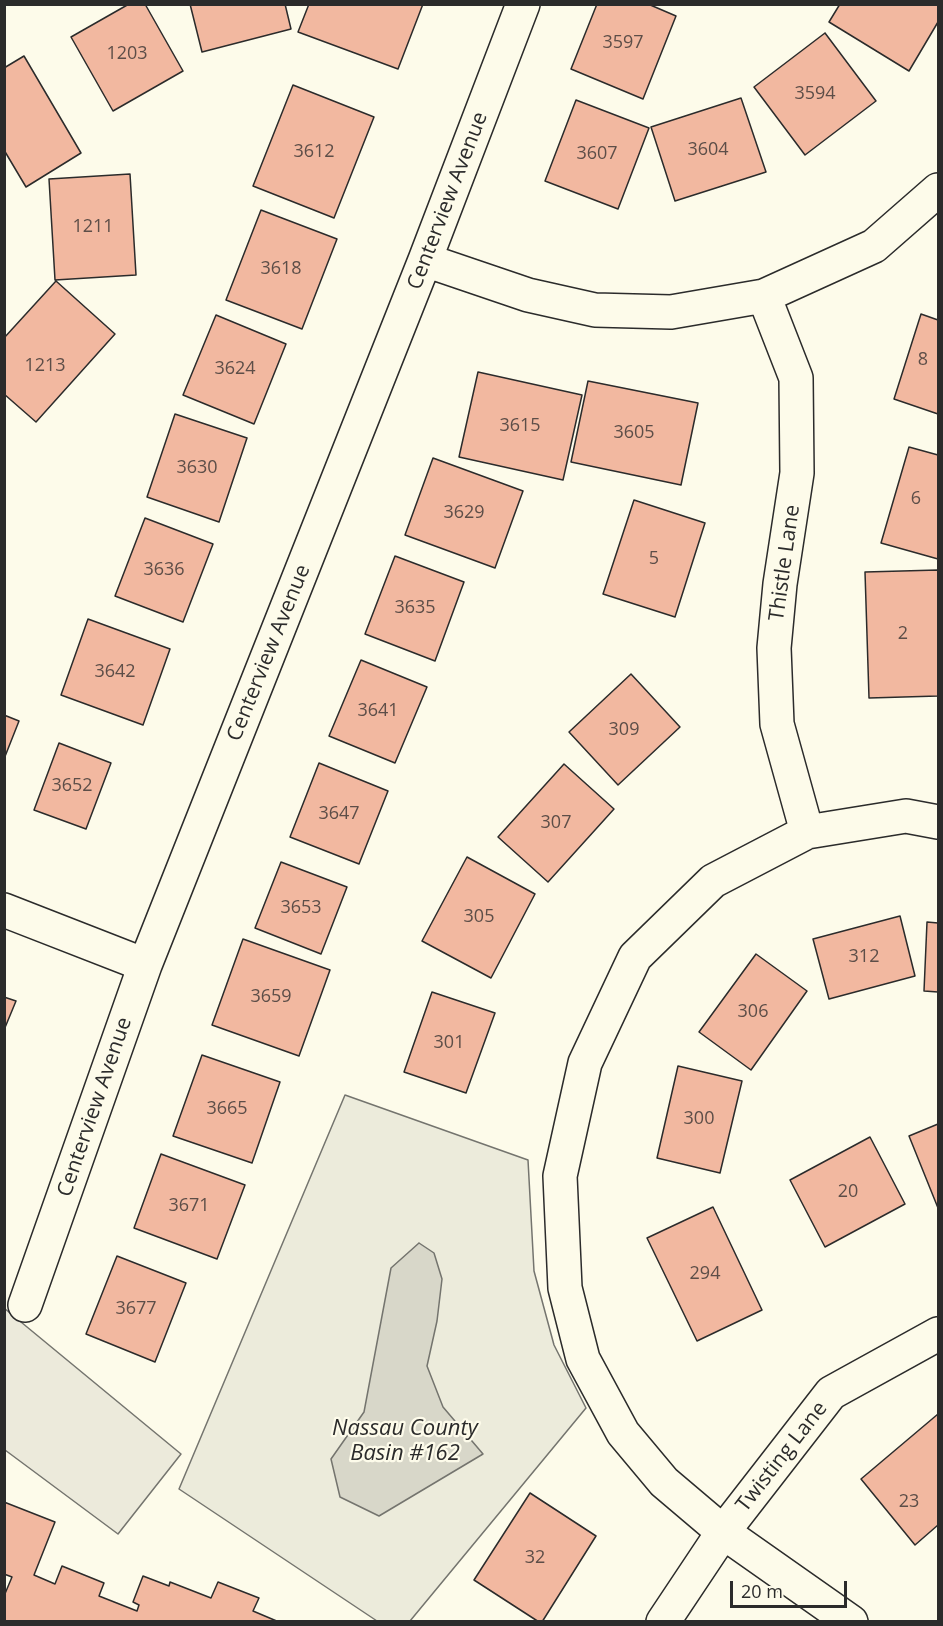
<!DOCTYPE html>
<html>
<head>
<meta charset="utf-8">
<style>
	body { margin:0 }
	#map { position:relative; width:943px; height:1626px; overflow:hidden; background:#fdfbea; font-family:"Open Sans",sans-serif }
	canvas { display:block }
	.frame { position:absolute; inset:0; border:6px solid #2b2b2b; pointer-events:none }
	.scale { position:absolute; left:730px; top:1581px; width:117px; height:27px; box-sizing:border-box; border:3px solid #2b2b2b; border-top:0; padding-left:8px; font-size:18px; line-height:21px; white-space:nowrap; color:#2b2b2b; -webkit-text-stroke:4px #fdfbea; paint-order:stroke }
</style>
</head>
<body>
<div id="map">
<canvas width="943" height="1626"></canvas>
<div class="frame"></div>
<div class="scale">20 m</div>
</div>
<script>
const context = document.querySelector('canvas').getContext('2d');
context.lineJoin = 'round';
function fillPath(path, color) {
  context.fillStyle = color;
  context.fill(path, 'evenodd');
}
function poly(rows) {
  const path = new Path2D();
  for (const r of rows) {
    path.moveTo(r[0], r[1]);
    for (let i = 2; i < r.length; i += 2) path.lineTo(r[i], r[i + 1]);
  }
  return path;
}
function strokePath(path, color, width, dash) {
  context.strokeStyle = color;
  context.lineWidth = width;
  context.lineCap = dash ? 'butt' : 'round';
  context.setLineDash(dash || []);
  context.stroke(path);
}
function write(font, color, halo, rows, align = 'center') {
  context.font = font + ' "Open Sans",sans-serif';
  context.lineWidth = 4.5;
  context.setLineDash([]);
  context.textBaseline = 'middle';
  context.strokeStyle = halo;
  context.fillStyle = color;
  for (const [text, x, y, turn = 0] of rows) {
    context.save();
    context.translate(x, y);
    context.rotate((+turn || 0) * Math.PI / 180);
    context.textAlign = isNaN(turn) ? turn : align;
    if (halo) context.strokeText(text, 0, 0);
    context.fillText(text, 0, 0);
    context.restore();
  }
}
const green = poly([
	[345,1095,528,1160,534,1271,554,1345,586,1408,410,1621,377,1621,179,1489,345,1095]
]);
const parking = poly([
	[4,1308,181,1454,118,1534,5,1450,4,1308]
]);
const water = poly([
	[419,1243,434,1253,442,1279,437,1321,427,1366,443,1407,483,1454,379,1516,340,1497,331,1459,364,1412,391,1268,419,1243]
]);
const building = poly([
	[129,4,145,4,183,71,113,111,71,37,129,4],
	[190,4,285,4,291,29,202,52,190,4],
	[309,4,423,4,398,69,298,32,309,4],
	[597,4,648,4,676,16,643,99,571,69,597,4],
	[840,4,938,4,938,22,909,71,829,22,840,4],
	[825,33,876,101,805,155,754,87,825,33],
	[24,56,81,153,26,187,4,150,4,68,24,56],
	[293,85,374,117,334,218,253,186,293,85],
	[741,98,766,172,675,201,651,127,741,98],
	[576,100,649,128,618,209,545,181,576,100],
	[130,174,136,275,55,280,49,179,130,174],
	[261,210,337,239,302,329,226,300,261,210],
	[56,281,115,334,36,422,4,394,4,338,56,281],
	[921,314,938,320,938,414,894,399,921,314],
	[216,315,286,344,254,424,183,395,216,315],
	[478,372,582,395,563,480,459,457,478,372],
	[588,381,698,403,681,485,571,462,588,381],
	[175,414,247,438,219,522,147,497,175,414],
	[909,447,938,455,938,559,881,543,909,447],
	[433,458,523,491,495,568,405,535,433,458],
	[634,500,705,523,675,617,603,594,634,500],
	[145,518,213,544,183,622,115,596,145,518],
	[395,556,464,582,435,661,365,634,395,556],
	[938,570,938,696,869,698,865,572,938,570],
	[88,619,170,649,143,725,61,695,88,619],
	[361,660,427,687,395,763,329,736,361,660],
	[631,674,680,727,618,785,569,732,631,674],
	[4,715,19,721,4,759,4,715],
	[59,743,111,763,86,829,34,810,59,743],
	[319,763,388,791,359,864,290,837,319,763],
	[564,764,614,809,548,882,498,837,564,764],
	[467,857,535,894,491,978,422,941,467,857],
	[281,862,347,887,321,954,255,928,281,862],
	[900,916,915,976,829,999,813,939,900,916],
	[927,922,938,923,938,992,924,991,927,922],
	[243,939,330,970,299,1056,212,1025,243,939],
	[756,954,807,991,751,1070,699,1032,756,954],
	[432,992,495,1013,466,1093,404,1072,432,992],
	[4,997,16,1001,4,1030,4,997],
	[202,1055,280,1082,252,1163,173,1136,202,1055],
	[678,1066,742,1081,720,1173,657,1158,678,1066],
	[938,1124,938,1208,909,1136,938,1124],
	[870,1137,905,1204,825,1247,790,1180,870,1137],
	[161,1154,245,1185,217,1259,134,1228,161,1154],
	[713,1207,762,1310,697,1341,647,1238,713,1207],
	[117,1256,186,1283,155,1362,86,1334,117,1256],
	[938,1414,938,1525,915,1545,861,1479,938,1414],
	[530,1493,596,1536,542,1622,539,1622,474,1580,530,1493],
	[4,1502,55,1522,34,1575,55,1584,62,1566,104,1583,99,1596,137,1611,139,1605,133,1602,143,1576,169,1586,170,1582,211,1598,218,1582,259,1598,253,1611,279,1622,4,1622,4,1596,12,1577,4,1574,4,1502]
]);
const minor = poly([
	[425,260,528,295,595,310,671,312,764,296,874,246,938,190],
	[764,296,796,378,797,473,780,584,774,648,777,724,807,832],
	[4,910,145,965],
	[25,1305,145,965,425,260,523,4],
	[663,1622,723,1532,831,1393,938,1334],
	[851,1622,723,1532,664,1482,623,1433,583,1359,565,1288,560,1176,585,1063,635,957,713,881,807,832,906,816,938,822]
]);
const numberNames = [
	["3597",623,43],
	["1203",127,54],
	["3594",815,94],
	["3604",708,150],
	["3612",314,152],
	["3607",597,154],
	["1211",93,227],
	["3618",281,269],
	["8",923,360],
	["1213",45,366],
	["3624",235,369],
	["3615",520,426],
	["3605",634,433],
	["3630",197,468],
	["6",916,499],
	["3629",464,513],
	["5",654,559],
	["3636",164,570],
	["3635",415,608],
	["2",903,634],
	["3642",115,672],
	["3641",378,711],
	["309",624,730],
	["3652",72,786],
	["3647",339,814],
	["307",556,823],
	["3653",301,908],
	["305",479,917],
	["312",864,957],
	["3659",271,997],
	["306",753,1012],
	["301",449,1043],
	["3665",227,1109],
	["300",699,1119],
	["20",848,1192],
	["3671",189,1206],
	["294",705,1274],
	["3677",136,1309],
	["23",909,1502],
	["32",535,1558]
];
const streetNames = [
	["Centerview Avenue",448,201,-69],
	["Thistle Lane",785,563,-82],
	["Centerview Avenue",269,653,-68],
	["Centerview Avenue",95,1107,-71],
	["Twisting Lane",782,1457,-52]
];
const waterNames = [
	["Nassau County",405,1429],
	["Basin #162",405,1454]
];
fillPath(green, '#ecebdb');
strokePath(green, '#74746e', 1.5);
fillPath(parking, '#eceadb');
strokePath(parking, '#74746e', 1.5);
fillPath(water, '#d8d7c9');
strokePath(water, '#74746e', 1.5);
fillPath(building, '#f2b8a0');
strokePath(building, '#2b2b2b', 1.5);
strokePath(minor, '#2b2b2b', 36);
strokePath(minor, '#fdfbea', 33);
write('18px', '#5d4e48', null, numberNames);
write('21px', '#2b2b2b', '#fdfbea', streetNames);
write('italic 22px', '#2b2b2b', '#fdfbea', waterNames);
</script>
</body>
</html>
